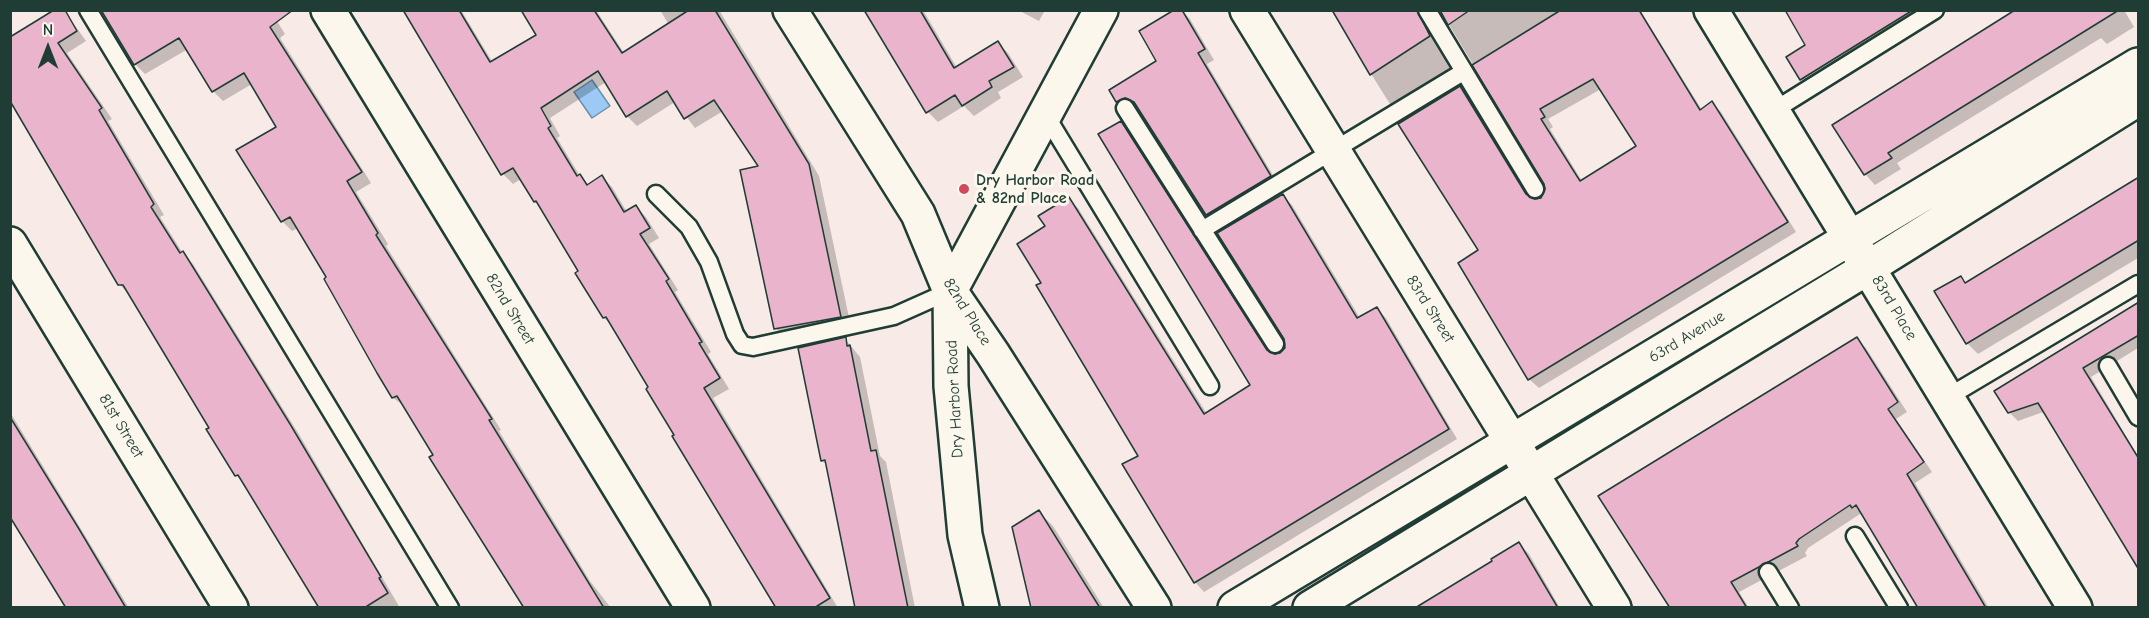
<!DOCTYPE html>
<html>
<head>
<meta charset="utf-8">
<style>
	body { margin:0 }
	#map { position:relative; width:2149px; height:618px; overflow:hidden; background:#f8eae6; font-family:"Comic Neue",sans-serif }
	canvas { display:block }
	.frame { position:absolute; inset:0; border:12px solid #1f3d34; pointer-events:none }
	.north { position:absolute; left:18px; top:18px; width:60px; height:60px; -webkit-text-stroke:4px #fbf7ec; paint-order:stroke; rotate:0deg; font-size:16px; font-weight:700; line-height:24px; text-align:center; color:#1f3d34 }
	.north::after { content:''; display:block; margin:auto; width:21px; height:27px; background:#1f3d34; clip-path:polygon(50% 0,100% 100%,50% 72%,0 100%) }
</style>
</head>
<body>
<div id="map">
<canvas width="2149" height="618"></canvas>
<div class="frame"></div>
<div class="north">N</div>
</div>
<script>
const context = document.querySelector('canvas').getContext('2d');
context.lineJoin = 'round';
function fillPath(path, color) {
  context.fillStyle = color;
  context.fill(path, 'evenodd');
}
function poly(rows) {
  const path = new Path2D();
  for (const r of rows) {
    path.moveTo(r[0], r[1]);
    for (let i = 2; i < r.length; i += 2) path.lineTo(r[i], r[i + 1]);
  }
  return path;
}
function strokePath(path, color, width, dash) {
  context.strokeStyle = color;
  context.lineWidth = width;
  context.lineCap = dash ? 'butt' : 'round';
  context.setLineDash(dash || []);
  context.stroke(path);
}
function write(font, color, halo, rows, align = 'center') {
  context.font = font + ' "Comic Neue",sans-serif';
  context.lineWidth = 6;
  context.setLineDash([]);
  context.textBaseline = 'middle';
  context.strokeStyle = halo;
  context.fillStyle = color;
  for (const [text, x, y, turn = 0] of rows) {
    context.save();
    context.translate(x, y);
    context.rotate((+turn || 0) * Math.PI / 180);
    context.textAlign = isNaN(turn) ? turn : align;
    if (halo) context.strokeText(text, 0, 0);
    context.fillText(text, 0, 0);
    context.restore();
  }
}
const water = poly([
	[592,80,610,106,592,118,574,92,592,80]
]);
const shadow = poly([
	[64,10,86,41,67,53,112,119,108,121,164,215,160,217,184,255,193,264,300,436,400,608,321,608,246,486,236,475,212,428,130,295,119,284,10,99],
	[270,10,285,34,280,38,371,183,356,192,388,244,386,246,501,430,499,431,590,581,611,608,525,608,406,407,393,398,378,372,328,278,298,228,292,231,282,221,278,128,252,84,223,101,213,91,188,49,145,74,135,64,107,18],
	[404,10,461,10,493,63,538,36,523,10,596,10,624,53,669,25,660,10,719,10,819,176,851,327,786,338,775,328,760,167,723,111,695,128,675,102,637,126,627,116,606,82,550,118,560,136,557,138,580,176,589,185,602,177,612,187,627,212,636,207,646,217,659,238,649,244,678,290,675,292,711,352,708,354,729,389,713,398,838,608,779,608,614,327,604,318,543,209,521,179,513,184,503,174],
	[865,10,923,10,957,68,998,43,1008,53,1023,77,998,92,1001,98,974,116,964,106,938,122,928,112],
	[1018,10,1045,10,1039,21],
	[1181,10,1190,19,1214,60,1207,64,1280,187,1217,225,1207,215,1140,109,1136,107,1128,111,1118,101,1158,61],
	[1331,10,1430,10,1425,21,1458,78,1399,113,1390,104],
	[1440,10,1640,10,1702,110,1712,103,1721,112,1796,232,1539,388,1529,379,1480,250,1460,88,1470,97,1531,199,1542,199,1547,190,1545,183],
	[1601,89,1639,147,1582,181,1550,129,1553,127,1548,119],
	[1786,10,1932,10,1809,86,1801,79,1807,45],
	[2018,10,2124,10,2134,27,2107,44,2101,38,1897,163,1901,169,1875,185,1865,174],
	[1121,123,1130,133,1271,354,1281,354,1286,349,1283,196,1292,205,1360,318,1377,309,1386,318,1457,439,1204,592,1195,582,1141,456,1043,283,1047,227,1069,199,1078,208,1207,414,1252,385],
	[2138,179,2138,258,1978,354,1967,343,1936,292,1961,278,1966,283],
	[2138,304,2138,348,2091,377,2138,456,2138,565,2046,411,2018,421,2009,412],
	[845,339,860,357,880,456,886,462,915,608,857,608,828,466,822,461],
	[1857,339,1866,348,1907,412,1896,419,1932,472,1915,483,1989,608,1919,608,1863,515,1860,514,1808,548,1805,553,1807,556,1739,592,1749,608,1671,608],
	[10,412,129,608,68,608,10,513],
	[1039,512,1053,526,1104,608,1032,608],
	[1519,544,1529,554,1560,608,1418,608]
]);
const building = poly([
	[54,10,65,10,77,31,58,43,102,108,99,110,154,204,151,207,180,253,183,251,290,424,381,577,379,578,388,593,364,608,319,608,238,475,235,476,206,429,209,428,123,285,118,285,10,101,10,37,54,10],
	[101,10,293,10,270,27,362,172,347,181,378,233,376,235,492,419,489,420,604,608,524,608,429,457,433,455,397,396,392,398,377,373,324,279,326,277,290,217,281,222,236,150,276,127,244,73,212,92,179,38,134,65,101,10],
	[403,10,459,10,490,62,536,35,521,10,594,10,622,53,689,10,715,10,809,164,841,317,774,329,740,170,758,166,714,100,684,119,667,91,626,117,598,71,541,108,551,126,548,128,577,176,580,174,587,185,602,175,624,212,636,205,650,228,640,234,669,279,666,281,702,342,699,343,720,378,704,388,830,598,814,608,776,608,672,436,674,435,646,389,648,387,606,317,603,318,575,273,578,271,536,201,534,202,513,168,501,175,403,10],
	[864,10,920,10,954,68,998,41,1014,67,989,81,992,87,962,106,955,95,926,113,864,10],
	[1174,10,1182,10,1205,49,1198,53,1271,176,1206,215,1134,102,1125,98,1116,102,1109,90,1156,61,1139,31,1174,10],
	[1332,10,1417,10,1430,36,1370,75,1332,10],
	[1440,10,1470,10,1448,25,1440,10],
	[1561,10,1639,10,1700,110,1712,101,1788,222,1528,380,1458,263,1478,250,1398,124,1460,86,1526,194,1535,199,1541,198,1545,189,1544,184,1472,65,1561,10],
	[1593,79,1636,146,1580,181,1541,119,1545,117,1540,109,1593,79],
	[1785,10,1913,10,1800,80,1786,57,1805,45,1785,10],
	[2015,10,2119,10,1888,153,1892,158,1864,175,1832,125,2015,10],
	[1121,121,1267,350,1275,354,1280,353,1285,348,1284,339,1217,233,1283,194,1357,318,1377,307,1449,429,1194,583,1122,464,1138,456,1036,285,1041,283,1017,244,1045,226,1038,216,1069,197,1204,414,1250,385,1098,134,1121,121],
	[2139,177,2139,240,1966,344,1934,291,1961,276,1965,283,2139,177],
	[2139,302,2139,335,2083,368,2139,459,2139,570,2038,403,2008,413,1994,391,2139,302],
	[846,337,847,346,850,345,871,451,876,450,908,608,855,608,825,460,821,461,798,348,846,337],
	[1857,337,1898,402,1888,409,1924,462,1907,474,1986,608,1918,608,1856,505,1852,508,1850,505,1799,539,1796,543,1798,546,1731,582,1747,608,1670,608,1598,496,1857,337],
	[10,417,79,529,126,608,66,608,10,517,10,417],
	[1039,510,1100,608,1031,608,1012,527,1039,510],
	[1519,542,1558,608,1415,608,1492,561,1491,559,1519,542]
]);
const service = poly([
	[88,10,450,608],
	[1427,10,1535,189],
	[1125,108,1275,344],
	[1773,111,1935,10],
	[1045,114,1210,386],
	[656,194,689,227,709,262,735,334,742,345,753,347,894,316,950,291],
	[1202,230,1463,72],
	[2108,366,2138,417],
	[1948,397,2138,284],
	[1855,536,1899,608],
	[1768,572,1790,608]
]);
const minor = poly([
	[328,10,693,608],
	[790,10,918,214,950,291,993,354,1154,608],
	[1247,10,1614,608],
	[1711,10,2075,608],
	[10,244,231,608],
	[982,608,965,535,951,386,950,291,1101,10],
	[1235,608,2138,65],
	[1310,608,1869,267,2138,99]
]);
const markers = [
	[964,189,6,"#d1495b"]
];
const poiNames = [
	["Dry Harbor Road",976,180],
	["& 82nd Place",976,198]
];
const streetNames = [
	["83rd Place",1894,308,59],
	["82nd Street",510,309,59],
	["83rd Street",1430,309,58],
	["82nd Place",967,312,58],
	["63rd Avenue",1687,337,-31],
	["Dry Harbor Road",955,399,-93],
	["81st Street",121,426,59]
];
fillPath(water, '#9cc9f6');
strokePath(water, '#6a91a8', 1.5);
fillPath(shadow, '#0003');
fillPath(building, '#eab4cc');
strokePath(building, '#1f3d34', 1.5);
strokePath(service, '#1f3d34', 21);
strokePath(minor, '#1f3d34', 38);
strokePath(service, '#fbf7ec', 16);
strokePath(minor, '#fbf7ec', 33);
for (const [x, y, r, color] of markers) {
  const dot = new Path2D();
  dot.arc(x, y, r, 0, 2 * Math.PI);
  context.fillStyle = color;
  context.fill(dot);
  strokePath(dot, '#fbf7ec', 2);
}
write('bold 16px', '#1f3d34', '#fbf7ec', poiNames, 'left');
write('16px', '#1f3d34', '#fbf7ec', streetNames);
</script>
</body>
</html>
